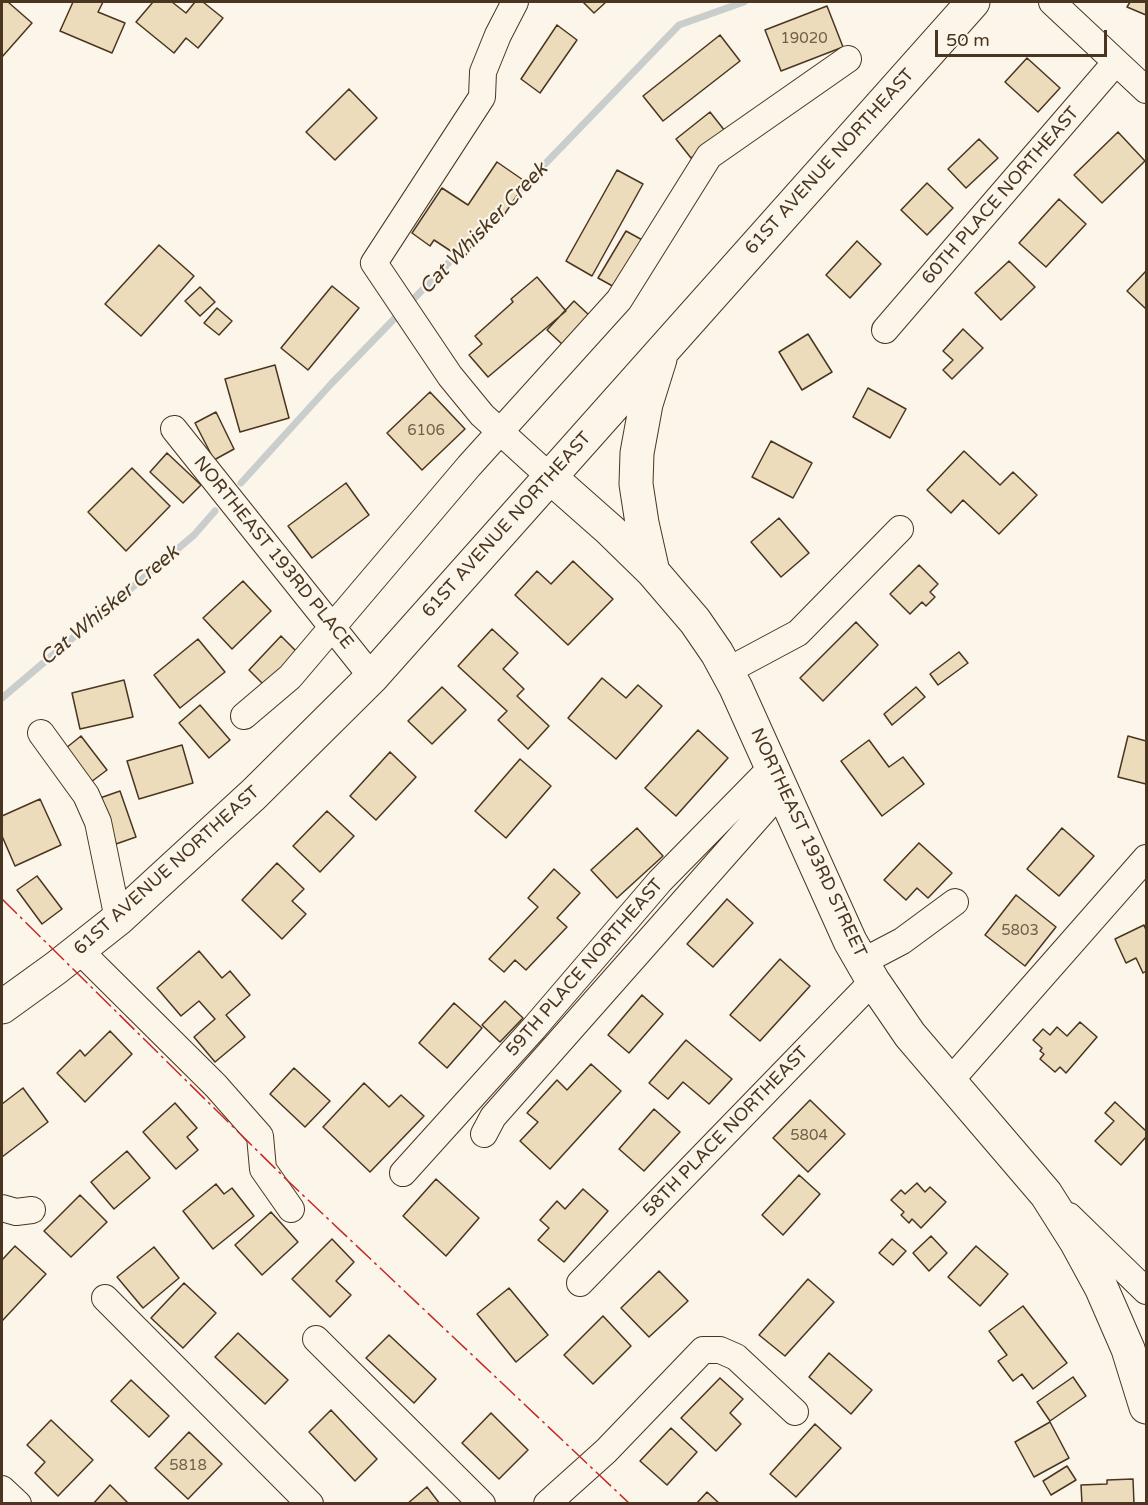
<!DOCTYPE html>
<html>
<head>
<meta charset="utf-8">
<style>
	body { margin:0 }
	#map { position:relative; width:1148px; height:1505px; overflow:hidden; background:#fbf6e9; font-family:"Varela Round",sans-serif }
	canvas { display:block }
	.frame { position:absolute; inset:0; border:3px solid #4a3520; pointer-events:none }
	.scale { position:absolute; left:935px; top:30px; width:172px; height:27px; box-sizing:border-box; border:3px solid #4a3520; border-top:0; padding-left:8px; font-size:18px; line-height:21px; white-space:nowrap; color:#4a3520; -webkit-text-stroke:4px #fbf6e9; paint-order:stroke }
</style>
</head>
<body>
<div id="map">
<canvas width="1148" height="1505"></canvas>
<div class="frame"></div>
<div class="scale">50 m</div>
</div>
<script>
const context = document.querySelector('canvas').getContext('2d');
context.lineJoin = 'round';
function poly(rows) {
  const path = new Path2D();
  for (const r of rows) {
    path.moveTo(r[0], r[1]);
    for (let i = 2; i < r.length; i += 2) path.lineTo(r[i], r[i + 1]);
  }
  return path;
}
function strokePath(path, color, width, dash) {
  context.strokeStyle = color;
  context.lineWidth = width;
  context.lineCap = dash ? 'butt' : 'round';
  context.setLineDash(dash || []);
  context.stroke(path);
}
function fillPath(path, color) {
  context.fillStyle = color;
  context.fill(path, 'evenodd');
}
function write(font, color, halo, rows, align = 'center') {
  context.font = font + ' "Varela Round",sans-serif';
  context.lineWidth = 4.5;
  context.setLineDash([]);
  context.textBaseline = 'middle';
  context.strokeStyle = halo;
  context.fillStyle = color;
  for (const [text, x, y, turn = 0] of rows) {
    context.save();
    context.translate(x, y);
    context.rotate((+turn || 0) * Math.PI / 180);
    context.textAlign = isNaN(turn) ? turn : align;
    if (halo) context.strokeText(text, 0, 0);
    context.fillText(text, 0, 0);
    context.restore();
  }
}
const stream = poly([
	[518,192,679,25,744,2],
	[480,230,500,210],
	[241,483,331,384,462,249],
	[2,698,194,535,215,511]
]);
const building = poly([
	[2,2,8,2,32,23,2,57,2,2],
	[73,2,103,2,98,12,125,23,112,53,60,31,73,2],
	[153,2,172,2,186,13,195,2,203,2,223,18,198,48,186,38,174,53,136,22,153,2],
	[583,2,606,2,594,13,583,2],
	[1130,2,1146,2,1146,15,1127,7,1130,2],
	[827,6,843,47,781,71,765,30,827,6],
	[557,25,577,40,540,93,521,79,557,25],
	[720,35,740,61,663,121,643,96,720,35],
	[1027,58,1060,88,1038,112,1005,82,1027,58],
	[349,89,377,118,335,160,306,132,349,89],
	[710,112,725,131,691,158,676,139,710,112],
	[1118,132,1145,161,1102,203,1074,175,1118,132],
	[979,139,998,158,966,188,948,169,979,139],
	[497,162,526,182,500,221,492,216,463,259,434,240,430,246,412,233,442,188,468,205,497,162],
	[617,170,643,184,592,276,566,261,617,170],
	[927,183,953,208,927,235,901,210,927,183],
	[1059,199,1086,224,1046,267,1019,243,1059,199],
	[626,231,646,242,618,289,598,278,626,231],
	[857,241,881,264,850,298,826,275,857,241],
	[159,245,194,276,141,336,105,304,159,245],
	[1009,261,1035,287,1001,320,975,293,1009,261],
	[1146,271,1146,309,1127,291,1146,271],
	[537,277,566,311,488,377,469,355,482,344,475,336,513,302,511,299,537,277],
	[332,286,359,308,308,370,281,348,332,286],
	[200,287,215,302,200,316,185,301,200,287],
	[574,301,590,316,563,345,547,330,574,301],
	[217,308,232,321,219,335,204,323,217,308],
	[963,329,983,348,952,379,943,370,953,360,943,351,963,329],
	[808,334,832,372,802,390,779,352,808,334],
	[275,365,289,418,240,432,225,379,275,365],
	[868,388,906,409,890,438,853,417,868,388],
	[430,392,465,429,422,470,387,433,430,392],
	[216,412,234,449,214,460,195,423,216,412],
	[771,441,812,463,793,498,752,477,771,441],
	[964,451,1000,485,1013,472,1037,495,999,534,963,500,951,513,927,490,964,451],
	[167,453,201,485,183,503,150,472,167,453],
	[132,468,170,506,126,551,88,512,132,468],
	[346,483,369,515,312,558,288,526,346,483],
	[779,518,809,553,781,577,751,542,779,518],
	[573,561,613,599,568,645,515,595,537,571,551,584,573,561],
	[919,565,938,584,930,592,935,597,926,606,922,602,910,614,890,594,919,565],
	[243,581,271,611,232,649,203,618,243,581],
	[856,622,878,645,823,701,800,678,856,622],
	[492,629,518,653,503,669,524,689,517,696,549,726,528,749,498,720,507,711,458,666,492,629],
	[281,636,297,652,265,686,249,670,281,636],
	[198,639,225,672,180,708,154,675,198,639],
	[959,652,968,663,938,685,930,674,959,652],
	[602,678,626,698,638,685,662,706,616,759,568,718,602,678],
	[124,680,133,717,80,729,72,693,124,680],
	[442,687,466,710,432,744,408,721,442,687],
	[916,687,925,697,892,725,884,714,916,687],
	[200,705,230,740,209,758,179,723,200,705],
	[698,730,728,758,676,816,645,788,698,730],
	[81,736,107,770,91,782,66,748,81,736],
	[1128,736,1146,741,1146,784,1118,777,1128,736],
	[869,740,889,767,903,757,924,784,882,816,841,761,869,740],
	[182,745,193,783,139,799,127,761,182,745],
	[390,752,416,777,376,820,350,796,390,752],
	[520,759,551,786,506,838,475,811,520,759],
	[120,791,136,837,116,844,100,798,120,791],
	[40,799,61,845,15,866,2,836,2,816,40,799],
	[327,811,354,836,320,872,293,846,327,811],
	[637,828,663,856,617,898,591,870,637,828],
	[1062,828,1094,856,1059,896,1027,869,1062,828],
	[919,843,952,873,928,898,917,888,906,900,884,880,919,843],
	[277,863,304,889,292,901,306,914,282,939,242,900,277,863],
	[554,869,580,893,557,918,567,927,526,970,515,960,504,972,489,959,538,907,528,898,554,869],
	[37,876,62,909,42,924,17,890,37,876],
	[1016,895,1056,927,1025,966,985,935,1016,895],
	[727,899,753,923,713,967,687,944,727,899],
	[1144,925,1146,930,1146,971,1143,973,1136,958,1126,963,1115,939,1144,925],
	[199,951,222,978,230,971,250,995,226,1015,245,1037,215,1062,194,1037,215,1019,199,1001,181,1016,157,988,199,951],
	[780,959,810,986,760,1041,730,1015,780,959],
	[642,995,663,1014,629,1053,608,1035,642,995],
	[505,1001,523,1018,500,1042,482,1025,505,1001],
	[454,1003,482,1028,447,1068,419,1043,454,1003],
	[1080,1022,1097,1037,1066,1073,1060,1067,1055,1072,1040,1059,1044,1054,1040,1051,1042,1048,1033,1040,1043,1029,1050,1035,1057,1027,1067,1036,1080,1022],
	[110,1031,132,1054,85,1102,57,1073,80,1050,85,1056,110,1031],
	[686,1040,732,1079,709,1104,683,1082,668,1099,649,1083,686,1040],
	[591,1064,621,1091,550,1169,520,1141,538,1122,527,1113,557,1080,567,1090,591,1064],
	[294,1068,330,1101,305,1127,270,1094,294,1068],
	[364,1083,389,1107,401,1095,424,1116,370,1172,323,1127,364,1083],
	[23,1088,48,1122,2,1157,2,1104,23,1088],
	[810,1100,845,1134,808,1172,773,1138,810,1100],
	[1115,1102,1146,1131,1146,1137,1121,1165,1095,1141,1114,1121,1105,1113,1115,1102],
	[175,1103,197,1128,187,1137,198,1150,176,1169,143,1132,175,1103],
	[654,1109,680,1132,644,1171,619,1149,654,1109],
	[127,1151,150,1178,114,1209,91,1182,127,1151],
	[799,1175,820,1194,783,1235,762,1215,799,1175],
	[436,1179,479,1218,446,1256,403,1216,436,1179],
	[917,1183,925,1192,930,1187,946,1202,921,1228,912,1219,909,1223,901,1215,904,1212,891,1200,901,1190,905,1194,917,1183],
	[216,1184,224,1194,232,1188,254,1216,213,1249,183,1211,216,1184],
	[583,1189,608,1211,564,1262,538,1240,549,1228,540,1220,557,1201,565,1209,583,1189],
	[80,1195,107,1222,71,1257,44,1231,80,1195],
	[271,1212,298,1242,262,1275,235,1245,271,1212],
	[931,1236,947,1253,929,1271,913,1253,931,1236],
	[332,1239,354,1262,336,1281,351,1295,330,1317,292,1279,332,1239],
	[892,1239,906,1251,893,1265,879,1253,892,1239],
	[15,1246,46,1274,2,1321,2,1260,15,1246],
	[976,1246,1008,1274,980,1306,948,1277,976,1246],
	[154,1247,179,1278,143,1308,117,1277,154,1247],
	[659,1271,688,1301,649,1337,621,1308,659,1271],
	[808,1279,834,1302,785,1356,759,1335,808,1279],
	[184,1283,216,1313,183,1348,151,1318,184,1283],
	[509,1288,548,1335,516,1362,477,1314,509,1288],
	[1023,1306,1067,1363,1033,1389,1022,1374,1013,1381,998,1361,1007,1355,989,1331,1023,1306],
	[603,1316,631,1346,593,1384,564,1355,603,1316],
	[238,1333,288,1380,265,1404,215,1357,238,1333],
	[389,1335,436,1379,414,1403,366,1358,389,1335],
	[829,1353,872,1390,851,1414,809,1377,829,1353],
	[1073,1377,1086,1396,1050,1421,1037,1402,1073,1377],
	[720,1378,743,1399,730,1413,741,1424,716,1451,681,1418,720,1378],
	[131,1380,169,1416,149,1437,111,1401,131,1380],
	[331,1410,377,1459,355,1481,309,1432,331,1410],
	[491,1413,528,1450,499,1479,462,1443,491,1413],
	[51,1420,93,1460,58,1496,35,1473,45,1462,27,1445,51,1420],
	[1050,1422,1069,1458,1034,1477,1015,1442,1050,1422],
	[815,1424,841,1448,796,1497,770,1474,815,1424],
	[671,1428,697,1452,667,1485,640,1461,671,1428],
	[189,1432,222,1464,188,1499,155,1468,189,1432],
	[1067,1466,1076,1480,1051,1495,1043,1481,1067,1466],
	[1133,1479,1134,1504,1082,1504,1081,1485,1107,1484,1107,1480,1133,1479],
	[110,1485,129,1504,93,1504,110,1485],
	[427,1487,440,1504,407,1504,427,1487],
	[707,1492,720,1504,696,1504,707,1492]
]);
const minor = poly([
	[515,2,498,35,483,72,482,97,374,263,450,376,482,415,550,477],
	[1052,2,1146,90],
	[885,330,1116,62],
	[174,429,372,677],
	[727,671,798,633,900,529],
	[244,716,290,677,469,466,619,300,709,156,848,59],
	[41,733,86,795,98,822,118,919],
	[79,950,216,1086,260,1136,263,1169,291,1209],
	[862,962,902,941,955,902],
	[950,1081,1146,858],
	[484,1134,493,1117,782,790],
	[403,1173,534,1028,660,881,772,767],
	[2,1208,16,1212,32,1210],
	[1069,1216,1146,1291],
	[580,1283,873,981],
	[105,1298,310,1504],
	[316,1339,482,1504],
	[2,1489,18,1504],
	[547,1504,606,1451,703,1350,720,1350,736,1357,795,1412]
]);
const major = poly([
	[550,477,610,530,653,572,695,621,717,653,736,688,850,941,873,981,910,1035,1046,1194,1077,1243,1101,1287,1128,1349,1146,1407],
	[653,572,642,523,636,484,637,453,646,404,660,359],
	[2,1007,56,968,118,919,254,794,372,677,973,2]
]);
const power = poly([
	[2,899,289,1182,630,1504]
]);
const numberNames = [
	["19020",804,39],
	["6106",426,431],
	["5803",1020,931],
	["5804",809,1136],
	["5818",188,1466]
];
const streetNames = [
	["61ST AVENUE NORTHEAST",830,162,-48],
	["60TH PLACE NORTHEAST",1001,196,-49],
	["61ST AVENUE NORTHEAST",507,525,-48],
	["NORTHEAST 193RD PLACE",273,553,51],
	["NORTHEAST 193RD STREET",808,843,65],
	["61ST AVENUE NORTHEAST",167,871,-42],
	["59TH PLACE NORTHEAST",585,968,-49],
	["58TH PLACE NORTHEAST",726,1132,-46]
];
const waterNames = [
	["Cat Whisker Creek",484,229,-46],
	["Cat Whisker Creek",110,606,-40]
];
strokePath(stream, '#c9cecd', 7);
fillPath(building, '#ecdcbc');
strokePath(building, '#4a3520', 1.5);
strokePath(minor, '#4a3520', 28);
strokePath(major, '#4a3520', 35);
strokePath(minor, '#fbf6e9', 26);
strokePath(major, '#fbf6e9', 33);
strokePath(power, '#c62828', 1.5, [21, 4.5, 3, 4.5]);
write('15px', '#725f47', null, numberNames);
write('18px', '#4a3520', '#fbf6e9', streetNames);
write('italic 20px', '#4a3520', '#fbf6e9', waterNames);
</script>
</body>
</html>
